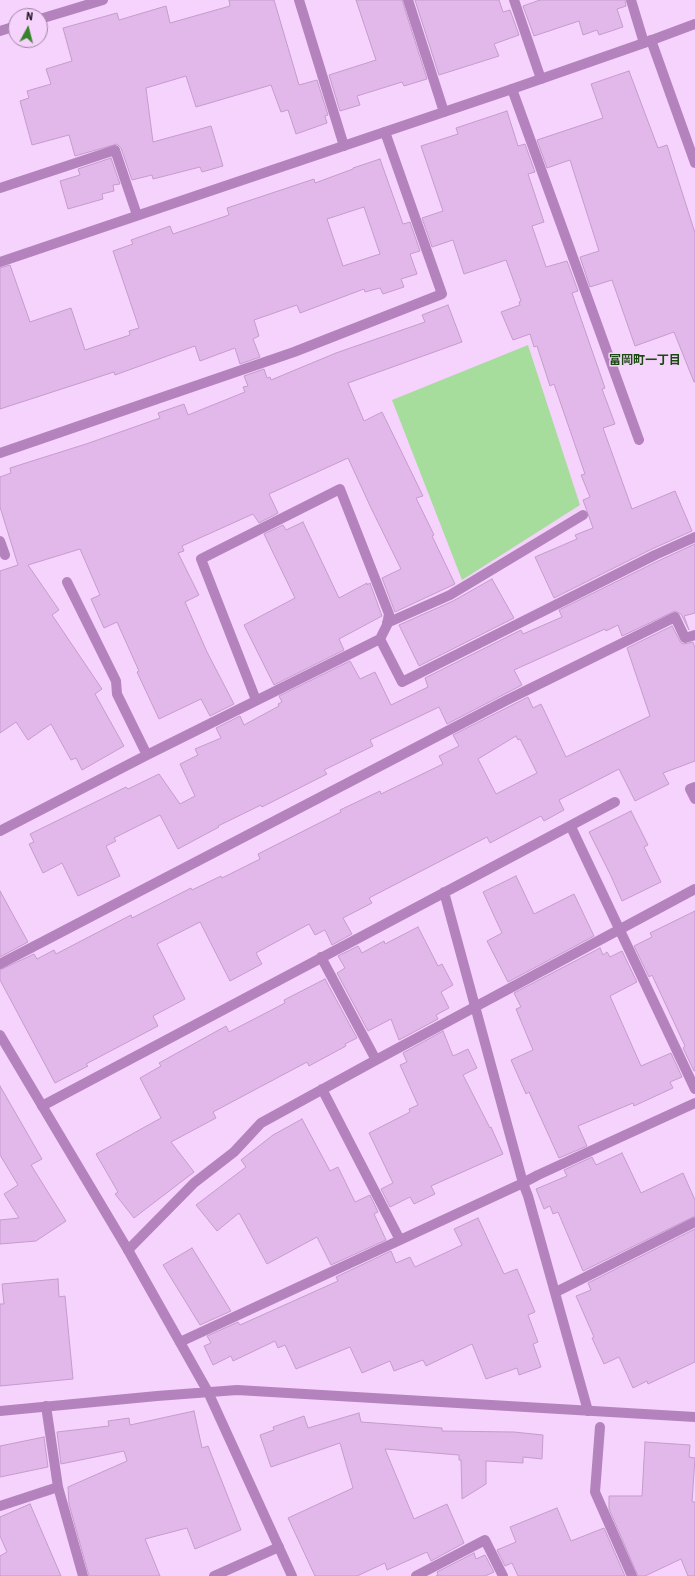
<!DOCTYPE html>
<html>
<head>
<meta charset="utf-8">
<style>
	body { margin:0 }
	#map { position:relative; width:695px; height:1576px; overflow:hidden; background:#f6d3fc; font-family:"Roboto Condensed",sans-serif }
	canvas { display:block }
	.north { position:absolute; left:8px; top:8px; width:40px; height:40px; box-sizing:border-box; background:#f6d3fc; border:1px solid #a085a4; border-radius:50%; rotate:7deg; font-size:11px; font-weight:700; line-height:16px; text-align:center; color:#1e0f21 }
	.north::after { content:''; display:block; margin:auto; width:14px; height:18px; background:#37822a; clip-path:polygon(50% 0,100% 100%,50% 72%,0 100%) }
</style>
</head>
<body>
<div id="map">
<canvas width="695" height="1576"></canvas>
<div class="north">N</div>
</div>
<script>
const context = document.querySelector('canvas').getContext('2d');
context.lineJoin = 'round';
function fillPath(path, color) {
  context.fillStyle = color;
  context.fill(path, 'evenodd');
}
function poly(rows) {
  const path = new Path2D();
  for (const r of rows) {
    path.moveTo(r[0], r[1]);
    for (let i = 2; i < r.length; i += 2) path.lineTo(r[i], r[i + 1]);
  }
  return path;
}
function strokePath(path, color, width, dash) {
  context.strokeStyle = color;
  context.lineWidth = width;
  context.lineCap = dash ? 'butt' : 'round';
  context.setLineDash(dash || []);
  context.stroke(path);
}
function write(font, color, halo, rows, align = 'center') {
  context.font = font + ' "Roboto Condensed","Noto Sans JP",sans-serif';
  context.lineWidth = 3;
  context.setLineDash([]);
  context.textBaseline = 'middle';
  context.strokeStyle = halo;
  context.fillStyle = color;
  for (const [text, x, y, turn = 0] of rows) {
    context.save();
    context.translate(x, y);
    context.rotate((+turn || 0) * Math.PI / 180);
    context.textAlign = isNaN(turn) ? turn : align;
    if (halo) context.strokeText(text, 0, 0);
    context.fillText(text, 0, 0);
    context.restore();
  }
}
const green = poly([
	[528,345,580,505,462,580,392,400]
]);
const building = poly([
	[229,0,274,0,299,85,317,80,328,115,325,116,327,123,296,134,288,110,281,112,271,85,196,107,186,76,146,88,153,142,211,126,223,166,202,172,200,167,153,179,152,175,132,180,121,148,117,144,75,156,69,135,32,145,20,101,29,98,27,91,51,84,46,69,72,61,63,28,117,13,119,20,166,6,170,23,230,6,229,0],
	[356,0,402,0,427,79,404,86,402,82,357,96,360,105,340,111,329,75,376,60,356,0],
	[415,0,499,0,503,12,510,10,519,35,494,44,499,56,439,75,415,0],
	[540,0,625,0,626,6,617,9,623,27,599,35,597,30,583,35,579,21,534,36,523,6,540,0],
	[629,71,658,148,667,145,695,233,695,382,694,382,674,332,635,346,612,280,590,287,580,257,599,251,570,160,547,168,537,140,603,118,591,84,629,71],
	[507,111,518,146,525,144,535,172,528,174,544,222,532,226,546,267,567,261,578,291,572,293,605,388,602,389,615,424,603,428,632,509,675,491,692,531,652,549,554,598,535,557,577,539,575,535,593,528,583,500,590,497,581,475,585,474,554,384,550,386,537,346,534,347,530,334,513,340,501,312,520,305,519,302,521,301,506,260,464,274,453,240,432,247,422,218,443,211,421,146,458,134,456,128,507,111],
	[111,158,120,184,113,185,114,191,102,194,103,199,68,209,60,181,80,175,78,169,111,158],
	[380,159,403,224,410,222,420,251,410,254,417,274,401,279,404,287,383,294,380,288,365,292,364,289,300,313,297,305,254,320,259,336,253,339,260,357,240,364,235,348,200,361,195,346,115,375,114,372,0,409,0,268,10,265,30,322,71,308,85,350,130,335,129,331,139,328,113,251,133,244,131,240,170,226,173,234,229,215,227,208,314,179,315,183,353,169,353,168,380,159],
	[364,207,380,254,343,266,327,219,364,207],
	[448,305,462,342,348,383,364,421,382,412,423,496,416,498,434,535,432,536,455,584,395,612,382,578,401,569,371,508,348,458,269,494,278,513,259,523,253,514,182,546,184,551,178,553,199,595,185,602,207,652,234,704,210,716,201,699,159,719,137,672,139,671,117,622,104,628,91,599,100,595,80,549,28,565,59,610,52,615,102,689,95,694,124,746,82,770,76,758,71,760,51,724,28,740,16,722,0,733,0,571,18,565,0,507,0,477,11,473,10,468,86,444,160,418,158,413,184,404,188,415,245,392,243,387,248,386,244,376,264,369,267,378,270,377,271,380,336,353,425,322,422,315,448,305],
	[303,522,339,598,367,583,367,585,370,583,382,616,339,639,344,650,274,685,244,625,295,598,264,534,283,525,286,530,303,522],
	[695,544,695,613,684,616,689,630,681,614,675,611,622,636,618,625,606,631,605,629,514,670,522,685,447,724,439,707,370,740,373,746,324,770,327,774,262,807,261,805,218,826,219,827,178,849,160,815,114,838,116,841,106,846,120,876,78,896,62,863,43,873,29,844,34,842,30,834,126,787,128,789,159,774,180,804,195,796,180,764,198,755,195,749,221,738,216,728,240,716,244,725,279,706,278,704,282,702,279,696,350,661,360,679,375,672,391,705,428,687,425,678,521,630,523,634,562,617,559,610,658,561,695,544],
	[492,579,514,618,419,666,399,625,453,601,492,579],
	[672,626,681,643,684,644,693,642,695,648,695,761,663,773,669,784,635,801,619,769,559,800,564,810,544,821,541,816,490,843,487,837,369,898,372,903,343,918,352,934,332,945,325,930,315,935,309,924,256,953,262,964,230,981,200,922,157,944,185,999,153,1016,158,1026,86,1064,88,1066,55,1083,0,980,0,970,34,954,37,959,54,950,56,954,131,915,132,918,191,888,192,890,221,876,222,878,260,859,258,854,341,812,340,810,380,791,381,794,443,764,439,756,459,746,453,735,528,697,533,708,541,704,566,757,650,716,627,648,672,626],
	[516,736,518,740,520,739,537,773,496,794,478,759,516,736],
	[631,811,648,845,644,847,661,882,622,901,611,876,589,832,631,811],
	[516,876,534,914,574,894,594,936,508,982,487,941,502,933,483,892,516,876],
	[0,891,28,942,0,957,0,891],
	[695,911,695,1071,694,1071,683,1048,685,1046,652,975,649,977,634,946,652,937,650,933,695,911],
	[418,927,438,966,442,964,453,985,441,992,449,1008,436,1015,438,1019,399,1040,391,1019,368,1031,337,973,345,968,338,956,358,946,362,953,384,941,385,944,418,927],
	[600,948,603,955,607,952,610,957,622,951,637,982,610,996,641,1066,671,1053,682,1077,670,1082,673,1088,634,1106,633,1103,578,1126,587,1146,559,1158,529,1092,526,1094,511,1060,533,1050,516,1009,521,1007,514,993,600,948],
	[325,979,357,1038,345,1044,346,1046,309,1066,307,1062,213,1112,216,1118,171,1142,194,1172,134,1218,115,1194,118,1192,96,1154,161,1118,140,1078,161,1066,159,1063,226,1026,229,1032,285,1003,284,1000,325,979],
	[443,1031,453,1056,468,1049,477,1068,463,1075,490,1128,491,1127,503,1154,431,1186,435,1194,414,1204,410,1197,390,1207,381,1189,393,1183,369,1133,410,1112,409,1109,418,1105,400,1065,407,1062,403,1053,443,1031],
	[0,1086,42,1159,31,1165,66,1221,36,1241,0,1244,0,1220,19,1218,4,1194,18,1185,0,1155,0,1086],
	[302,1119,330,1171,338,1167,355,1202,370,1195,378,1212,374,1214,386,1240,331,1265,317,1237,267,1264,239,1213,217,1231,196,1205,246,1167,241,1160,273,1135,302,1119],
	[622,1153,641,1193,683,1173,695,1200,695,1216,583,1271,558,1212,553,1214,550,1206,544,1209,536,1189,567,1176,564,1170,592,1157,596,1165,622,1153],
	[478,1218,504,1274,517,1269,535,1312,528,1315,538,1342,533,1344,541,1367,519,1375,517,1368,486,1379,472,1344,426,1366,423,1360,394,1371,390,1361,362,1373,350,1347,296,1369,285,1345,278,1348,275,1341,233,1361,231,1356,213,1365,204,1346,211,1343,207,1336,238,1322,240,1325,338,1281,336,1277,391,1251,396,1263,410,1257,415,1267,462,1245,454,1229,478,1218],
	[695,1229,695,1362,648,1384,647,1381,633,1388,619,1357,604,1364,592,1338,594,1337,576,1296,591,1290,588,1283,695,1229],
	[192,1248,231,1311,200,1325,163,1265,192,1248],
	[58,1279,59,1297,65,1296,73,1379,0,1386,0,1304,4,1304,2,1284,58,1279],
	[194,1411,202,1448,208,1446,241,1530,195,1549,187,1528,145,1539,160,1576,89,1576,69,1504,68,1487,127,1461,124,1451,61,1464,57,1432,109,1426,108,1421,129,1418,130,1425,194,1411],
	[359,1413,361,1422,442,1428,442,1431,514,1432,543,1435,542,1459,523,1457,523,1463,486,1461,486,1484,462,1499,461,1460,459,1460,459,1455,385,1449,414,1519,447,1504,464,1543,431,1561,427,1552,387,1570,385,1563,357,1576,315,1576,288,1518,353,1488,340,1443,271,1467,260,1435,274,1430,273,1427,304,1416,308,1428,359,1413],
	[44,1437,48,1467,0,1477,0,1446,44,1437],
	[645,1442,690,1445,689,1457,695,1458,692,1502,695,1502,695,1576,688,1576,681,1559,645,1576,638,1576,609,1509,609,1496,642,1496,645,1442],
	[30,1504,61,1576,0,1576,0,1556,7,1552,0,1536,0,1517,30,1504],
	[557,1508,571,1541,604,1528,625,1576,518,1576,512,1563,505,1566,497,1550,516,1542,510,1527,557,1508],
	[474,1553,476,1559,485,1555,494,1572,485,1576,436,1576,438,1575,437,1572,474,1553]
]);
const service = poly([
	[0,541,5,555],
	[387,623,450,595,583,515]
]);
const minor = poly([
	[299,0,344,146],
	[408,0,444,112],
	[514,0,541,79],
	[631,0,644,43],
	[40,19,103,0],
	[0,31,16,26],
	[651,40,695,163],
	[512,89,639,440],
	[0,188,115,150,137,215],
	[0,453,294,352,442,294,385,132],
	[67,582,116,681,117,694,147,755],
	[256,700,201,559,340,489,389,614,387,625,380,639],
	[695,787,690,789,695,799],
	[571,827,695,1089],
	[0,831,147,755,380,639,402,682,655,555,695,537],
	[444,892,523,1183,528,1196,588,1411],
	[321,957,376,1060],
	[0,964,507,700,675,617,685,638,695,635],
	[322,1089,400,1240],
	[42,1106,615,802],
	[128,1250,194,1183,234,1152,261,1123,376,1060,695,889],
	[556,1292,695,1222],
	[180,1342,523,1183,538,1175,695,1103],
	[46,1406,58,1487,83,1576],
	[600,1427,595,1492,632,1576],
	[0,1506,58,1487],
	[214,1576,279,1547],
	[416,1576,485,1540,503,1576]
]);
const tertiary = poly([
	[0,262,512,89,644,43,695,24],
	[0,1035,128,1250,208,1392,292,1576],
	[0,1411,157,1396,237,1390,695,1417]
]);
const neighbourhoodNames = [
	["富岡町一丁目",645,361]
];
fillPath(green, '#a6dd9c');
fillPath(building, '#e2b8ea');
strokePath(building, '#c59bcd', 1);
strokePath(service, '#b483bd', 10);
strokePath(minor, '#b483bd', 10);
strokePath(tertiary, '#b483bd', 10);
write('bold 12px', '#194911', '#f6d3fc', neighbourhoodNames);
</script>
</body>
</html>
